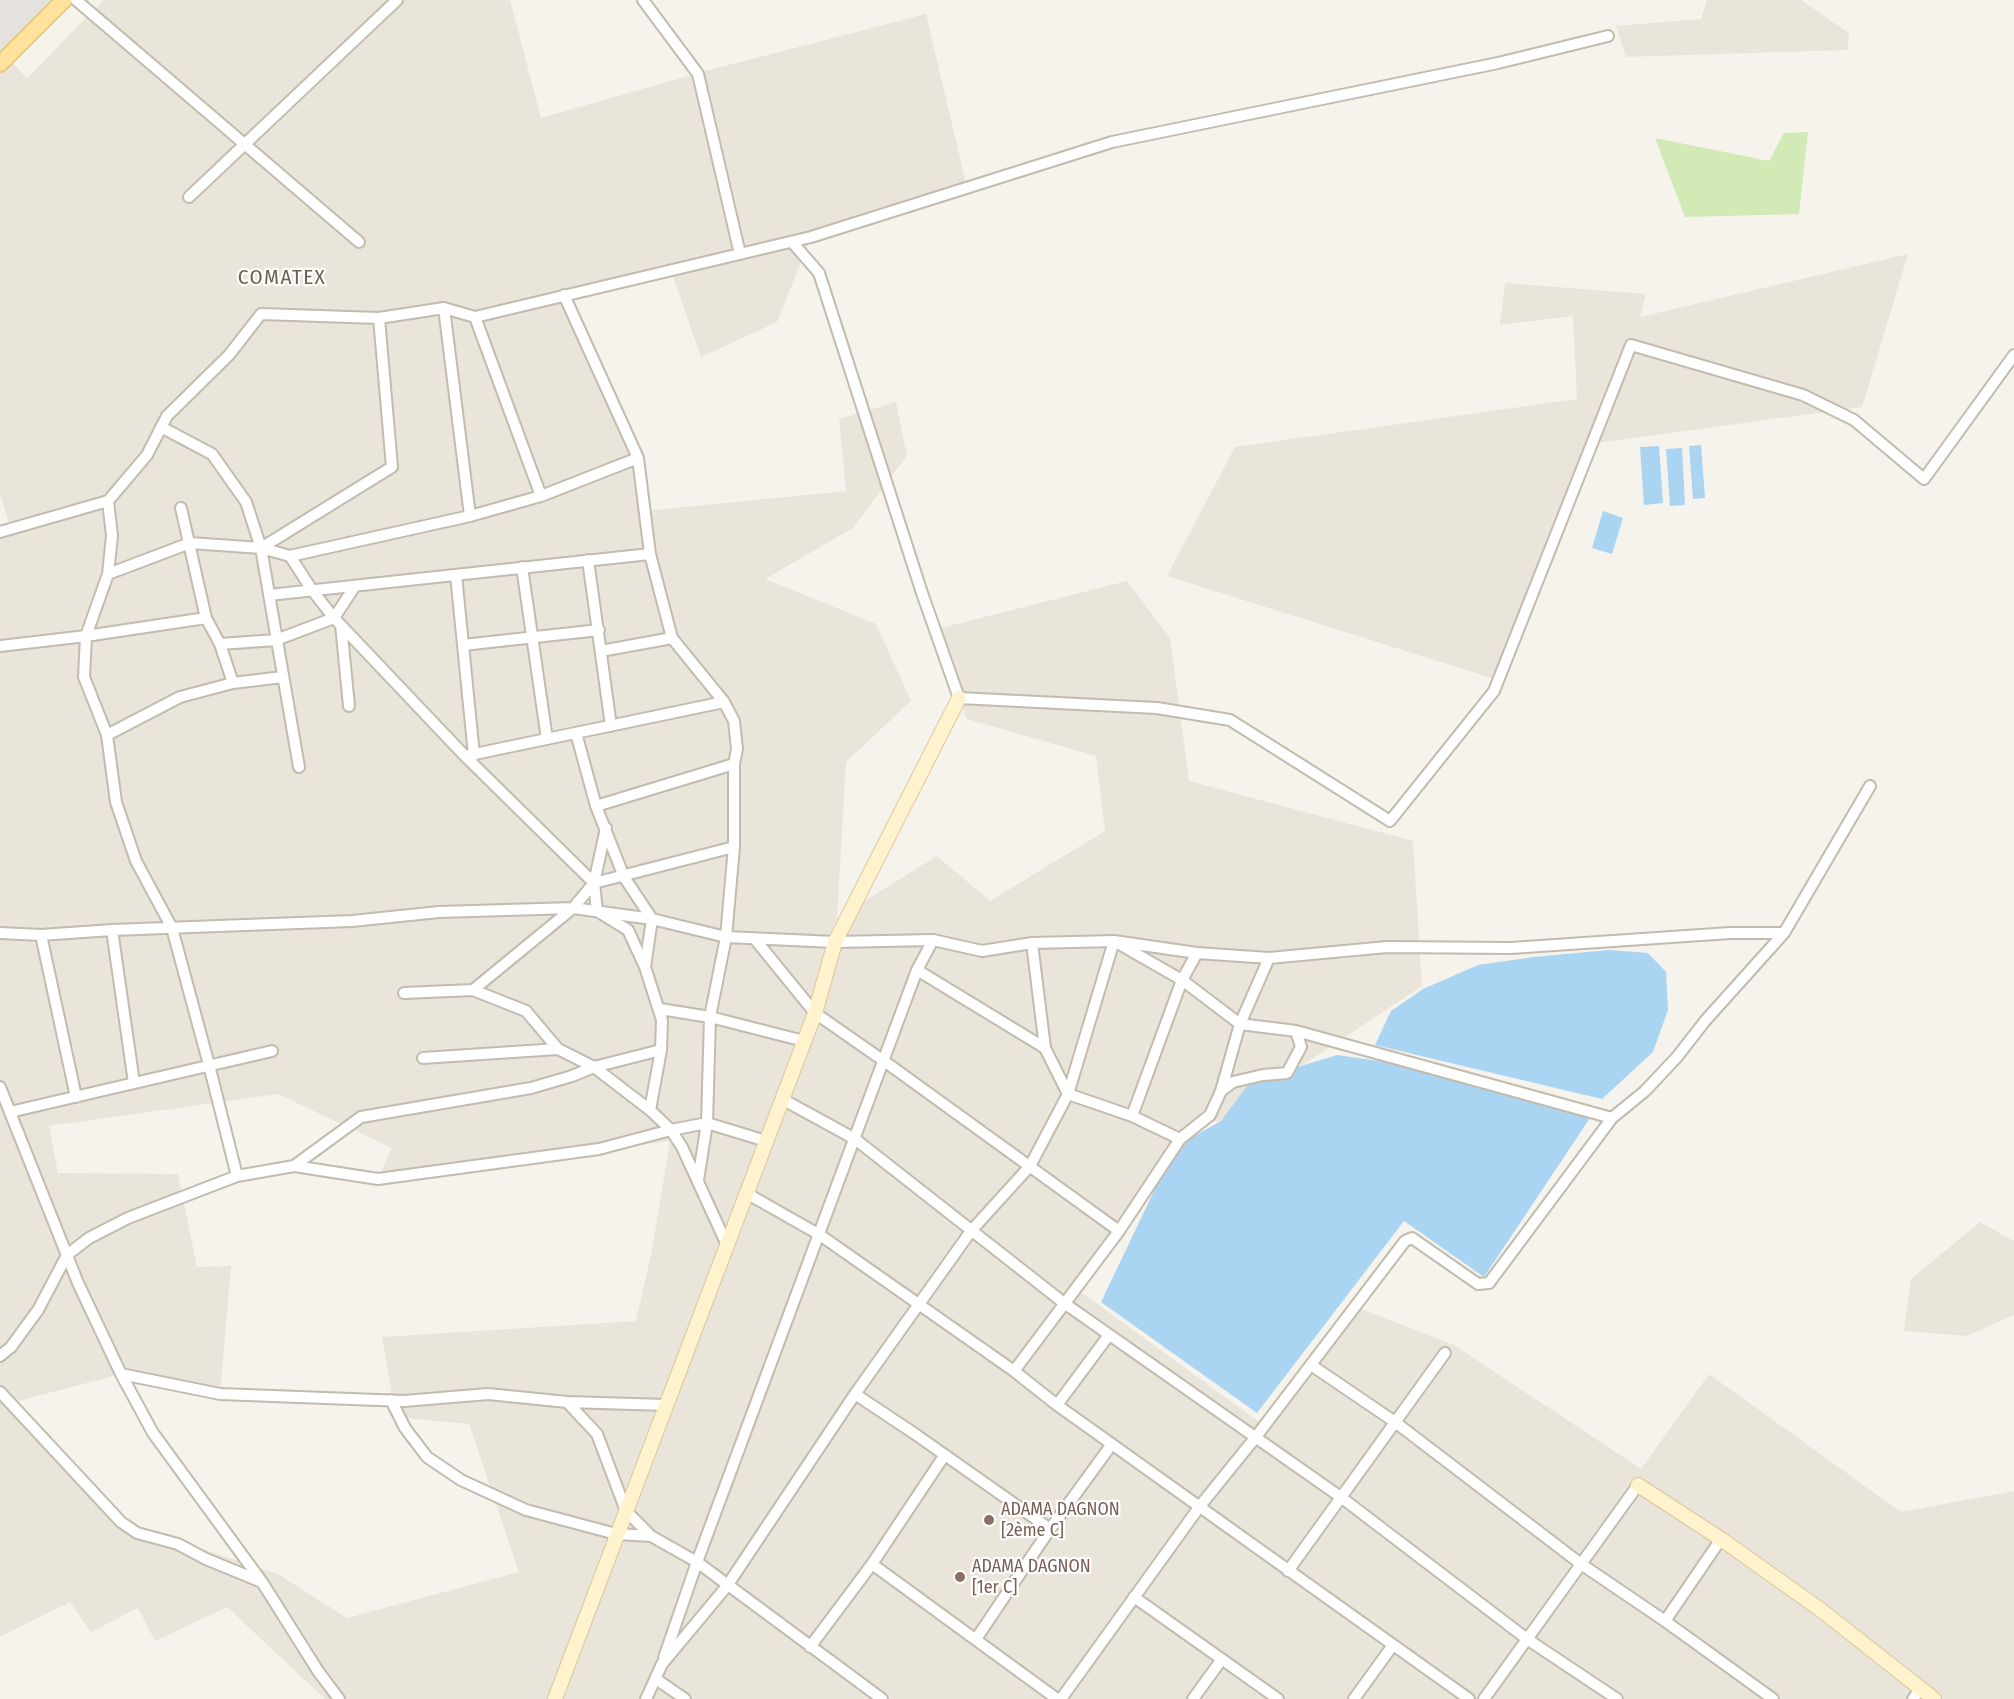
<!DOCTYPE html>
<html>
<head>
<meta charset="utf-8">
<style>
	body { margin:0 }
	canvas { display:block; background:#f6f3ec }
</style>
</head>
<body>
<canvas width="2014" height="1699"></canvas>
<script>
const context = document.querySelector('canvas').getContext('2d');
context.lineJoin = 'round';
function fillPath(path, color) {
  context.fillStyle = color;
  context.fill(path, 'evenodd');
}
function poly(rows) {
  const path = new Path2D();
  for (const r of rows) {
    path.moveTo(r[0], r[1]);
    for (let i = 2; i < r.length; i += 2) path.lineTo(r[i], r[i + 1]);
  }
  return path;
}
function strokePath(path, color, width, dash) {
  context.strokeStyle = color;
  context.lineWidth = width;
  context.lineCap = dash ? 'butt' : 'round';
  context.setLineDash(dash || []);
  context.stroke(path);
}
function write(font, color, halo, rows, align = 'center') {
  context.font = font + ' "Fira Sans Condensed",sans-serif';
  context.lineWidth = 4.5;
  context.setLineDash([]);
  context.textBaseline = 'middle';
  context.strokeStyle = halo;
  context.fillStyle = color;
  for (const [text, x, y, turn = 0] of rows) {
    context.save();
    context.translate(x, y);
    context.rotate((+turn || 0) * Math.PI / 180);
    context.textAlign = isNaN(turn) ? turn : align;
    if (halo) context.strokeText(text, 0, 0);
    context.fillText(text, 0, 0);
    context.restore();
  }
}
const residential = poly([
	[104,0,510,0,541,118,698,73,926,14,967,188,811,237,777,322,701,357,671,271,565,295,638,458,645,511,846,491,839,419,896,402,907,456,853,528,765,579,876,624,911,701,846,762,837,918,937,856,990,901,1105,831,1096,756,967,719,933,630,1127,581,1170,638,1189,781,1413,841,1422,986,1306,1063,1250,1084,1226,1120,1193,1125,1081,1292,1262,1424,1356,1307,1454,1345,1641,1469,1709,1374,1901,1512,2014,1491,2014,1699,325,1699,227,1607,155,1641,138,1608,91,1632,70,1602,0,1637,0,530,11,529,0,494,0,59,4,54,27,78],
	[278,1094,392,1148,378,1179,670,1141,651,1255,636,1321,382,1337,396,1417,469,1424,519,1572,347,1618,278,1574,121,1522,11,1403,121,1374,220,1394,231,1266,197,1267,178,1174,58,1173,49,1126],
	[1707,0,1801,0,1849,33,1847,50,1626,57,1616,26,1701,19],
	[1908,254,1862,407,1596,443,1549,532,1501,681,1167,576,1235,447,1577,399,1573,316,1500,325,1505,283,1646,294,1640,317],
	[1980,1222,2014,1241,2014,1315,1967,1336,1904,1331,1911,1279]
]);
const industrial = poly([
	[0,0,59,0,0,59]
]);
const green = poly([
	[1808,132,1799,214,1685,217,1655,138,1769,161,1784,133]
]);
const water = poly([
	[1701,445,1705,498,1693,499,1689,446],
	[1659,446,1663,503,1644,505,1640,447],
	[1682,448,1685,505,1670,506,1666,449],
	[1603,511,1623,518,1612,554,1592,548],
	[1609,950,1648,953,1666,972,1668,1010,1653,1052,1602,1099,1375,1045,1391,1011,1423,989,1478,965,1534,957],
	[1337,1055,1379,1061,1522,1095,1590,1118,1484,1277,1404,1221,1257,1413,1101,1302,1175,1147,1221,1121,1251,1081]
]);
const street = poly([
	[76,0,359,242],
	[643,0,698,74,740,254],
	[189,197,397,0],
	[792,242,819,273,922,593,959,698,1157,708,1230,720,1390,821,1494,691,1631,345,1803,395,1854,420,1924,479,2014,355],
	[564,295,638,458,650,554,672,638,724,702,734,721,737,749,734,764,734,847,726,937,710,1017,707,1123,698,1180],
	[444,308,470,516],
	[475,317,541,496],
	[161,427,212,454,246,502,261,548,299,767],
	[108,501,112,536,108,574,86,636,84,677,107,735,116,802,136,861,172,928,209,1065,237,1176],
	[181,508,206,618,220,644,233,683],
	[0,532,108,501,147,455,167,416,229,355,261,314,379,318,444,308,475,317,811,237,1112,142,1498,63,1608,36],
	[261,548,392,467,379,318],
	[290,556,312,590,334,618,465,756,594,883,597,911,628,930,645,967],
	[588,560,611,726],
	[522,567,547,739],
	[108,574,190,543,261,548,290,556,470,516,541,496,638,458],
	[456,575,474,755],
	[269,595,650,554],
	[341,625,349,706],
	[220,644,276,640,334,618,355,586],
	[463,645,599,630],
	[0,646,86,636,206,618],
	[601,651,672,638],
	[576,733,596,806,624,877,652,919,645,967,662,1020,661,1050,650,1110,671,1130,682,1147,727,1245],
	[107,735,180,697,233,683,283,677],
	[465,756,724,702],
	[596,806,734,764],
	[594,883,734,847],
	[112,930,134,1083],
	[0,933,41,935,112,930,352,921,439,912,573,908,652,919,726,937,835,942,933,940,982,951,1032,943,1114,941,1197,953,1269,958,1387,947,1511,948,1730,933,1784,933],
	[41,935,76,1097],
	[754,938,815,1013,884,1061,1119,1231],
	[1032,943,1045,1048,1068,1094,1132,1116,1180,1139],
	[917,970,1045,1048],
	[473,990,573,908,594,883,606,828],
	[404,993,473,990,526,1011,558,1049,594,1067,650,1110],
	[660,1009,710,1017,804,1041],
	[423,1058,558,1049],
	[0,1087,78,1283,121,1374,153,1433,262,1582,318,1671,339,1699],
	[1221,1091,1240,1024,1269,958],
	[782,1099,855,1139,1064,1303,1342,1498,1527,1639,1617,1699],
	[10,1112,272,1051],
	[1132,1116,1182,980,1197,953],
	[294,1166,361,1117,531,1088,572,1076,594,1067,661,1050],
	[746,1193,820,1235,1014,1371,1057,1405,1469,1699],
	[0,1356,11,1347,38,1310,67,1255,89,1238,128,1218,237,1176,294,1166,378,1179,599,1149,671,1130,707,1123,766,1141],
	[1311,1365,1395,1422,1581,1564,1665,1621,1773,1699],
	[1014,1371,1119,1231,1180,1139,1210,1115,1221,1091,1233,1082,1263,1075,1287,1073,1301,1047,1296,1031],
	[121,1374,220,1394,404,1401,488,1394,567,1402,666,1405],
	[0,1392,121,1522,137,1533,178,1544,206,1559,262,1582],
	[855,1394,915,1434,1050,1529],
	[391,1400,405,1428,427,1457,461,1480,526,1510,616,1534,651,1536],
	[567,1402,597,1434,626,1511,651,1536,697,1562,882,1699],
	[1057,1405,1109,1335],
	[872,1564,1057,1699],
	[1288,1571,1445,1353],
	[1134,1597,1278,1699],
	[1665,1621,1721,1539],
	[976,1639,1050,1529,1112,1444],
	[810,1647,872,1564,944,1456],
	[664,1658,697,1562,917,970,933,940],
	[656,1679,685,1699],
	[646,1699,662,1664,727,1586,855,1394,971,1231,1030,1166,1068,1094,1114,941,1182,980,1240,1024,1296,1031,1612,1118],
	[1061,1699,1200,1506,1255,1438,1405,1241,1412,1238,1478,1284,1489,1283,1612,1118,1645,1091,1677,1057,1705,1021,1784,933,1870,786],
	[1193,1699,1222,1659],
	[1354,1699,1393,1645],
	[1484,1699,1638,1485],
	[1913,1699,1920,1689]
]);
const secondary = poly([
	[1638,1485,1721,1539,1821,1610,1934,1699],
	[555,1699,815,1013,835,942,959,698]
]);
const primary = poly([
	[0,64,64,0]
]);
const markers = [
	[989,1520,6,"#8d6e63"],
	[960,1577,6,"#8d6e63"]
];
const educationNames = [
	["ADAMA DAGNON",1001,1510],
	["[2ème C]",1001,1531],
	["ADAMA DAGNON",972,1567],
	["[1er C]",972,1588]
];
const quarterNames = [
	["COMATEX",282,278]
];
fillPath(residential, '#eae5da');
fillPath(industrial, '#e6e2dd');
fillPath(green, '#d2eab5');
fillPath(water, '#a9d4f2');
strokePath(street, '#c2bbae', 14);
strokePath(secondary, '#d6c79b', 16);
strokePath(primary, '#e6c16a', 18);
strokePath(street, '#fff', 10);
strokePath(secondary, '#fff3cd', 14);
strokePath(primary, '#ffe39c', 15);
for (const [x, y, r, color] of markers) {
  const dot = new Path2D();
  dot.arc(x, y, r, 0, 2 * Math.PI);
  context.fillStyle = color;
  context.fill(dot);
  strokePath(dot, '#fff', 2);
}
write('18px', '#785e54', '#fff', educationNames, 'left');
context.letterSpacing = '1.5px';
write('21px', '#6e6250', '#fff', quarterNames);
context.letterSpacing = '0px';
</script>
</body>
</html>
